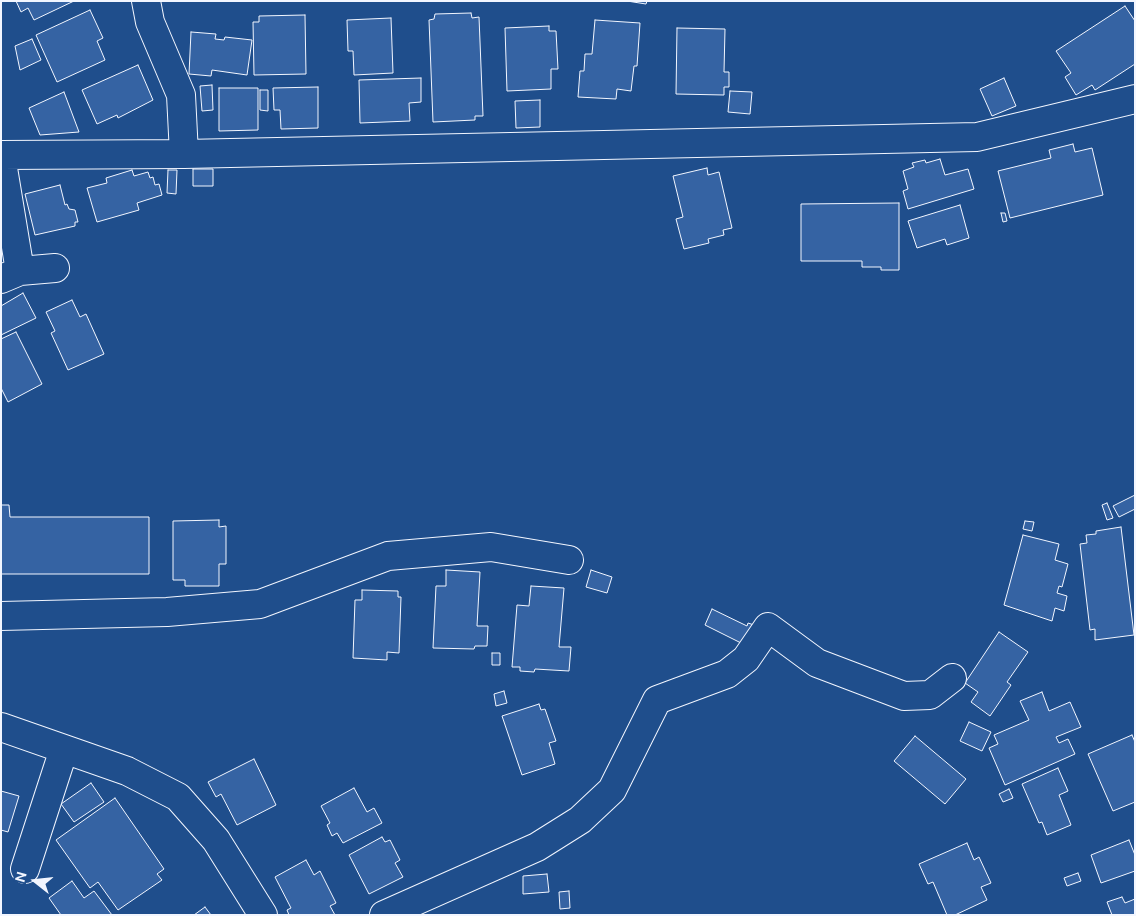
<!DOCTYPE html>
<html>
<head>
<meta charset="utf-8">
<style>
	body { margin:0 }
	#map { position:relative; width:1136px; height:916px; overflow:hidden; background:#1f4e8c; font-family:Ubuntu,sans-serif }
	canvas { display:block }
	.frame { position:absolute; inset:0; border:2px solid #f2f6ff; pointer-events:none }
	.north { position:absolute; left:10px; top:856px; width:50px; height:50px; -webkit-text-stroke:4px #1f4e8c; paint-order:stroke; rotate:286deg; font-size:14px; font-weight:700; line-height:20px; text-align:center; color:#f2f6ff }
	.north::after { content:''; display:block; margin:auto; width:18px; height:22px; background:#f2f6ff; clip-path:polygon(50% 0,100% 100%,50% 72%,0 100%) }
</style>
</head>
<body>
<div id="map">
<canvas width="1136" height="916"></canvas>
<div class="frame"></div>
<div class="north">N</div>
</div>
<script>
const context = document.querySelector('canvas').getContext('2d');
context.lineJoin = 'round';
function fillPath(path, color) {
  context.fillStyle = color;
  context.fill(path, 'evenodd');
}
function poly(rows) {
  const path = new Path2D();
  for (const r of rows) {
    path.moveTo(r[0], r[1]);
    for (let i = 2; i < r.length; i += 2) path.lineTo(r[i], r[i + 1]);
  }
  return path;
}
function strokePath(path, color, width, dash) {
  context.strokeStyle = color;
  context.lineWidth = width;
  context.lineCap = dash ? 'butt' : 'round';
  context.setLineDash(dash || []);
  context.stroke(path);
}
const building = poly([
	[16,1,74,1,34,20,28,8,21,12,16,1],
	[627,1,647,1,646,4,627,1],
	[1125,6,1135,21,1135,64,1095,90,1092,85,1076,95,1065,77,1071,73,1056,51,1125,6],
	[90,10,103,38,97,41,105,60,57,82,36,35,90,10],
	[471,13,472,18,479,17,483,116,475,116,475,120,433,122,429,20,434,19,435,14,471,13],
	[305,15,306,74,254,75,253,22,259,22,259,16,305,15],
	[391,18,393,73,354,75,353,51,348,51,347,20,391,18],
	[595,20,640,23,637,66,634,66,631,91,617,89,616,99,578,97,580,71,584,71,585,54,592,54,595,20],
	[549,26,549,31,556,31,558,69,551,69,551,89,507,91,505,28,549,26],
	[677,28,725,29,724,72,729,72,729,87,724,87,724,95,676,94,677,28],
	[191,32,216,34,215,39,224,40,225,37,252,40,247,75,212,70,211,76,189,74,191,32],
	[32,39,41,60,20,70,15,46,32,39],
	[138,65,153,100,118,118,117,115,97,124,82,90,138,65],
	[421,78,421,102,409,103,410,121,360,123,359,80,421,78],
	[1004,78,1016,106,992,116,980,89,1004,78],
	[212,85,213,110,202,111,200,86,212,85],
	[318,87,318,128,281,129,280,110,274,110,273,88,318,87],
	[219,88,258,88,258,130,219,131,219,88],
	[260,90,268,90,268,111,260,110,260,90],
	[730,91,752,92,750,114,728,112,730,91],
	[64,92,79,132,40,135,29,108,64,92],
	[540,100,540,127,516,128,515,101,540,100],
	[1073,144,1075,152,1092,148,1103,195,1010,218,998,171,1051,158,1049,150,1073,144],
	[940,159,945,175,968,169,974,189,908,209,903,191,908,189,903,171,914,167,912,163,925,160,926,163,940,159],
	[707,168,708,175,719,172,732,228,723,230,724,235,708,239,709,243,684,249,676,219,683,217,673,176,707,168],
	[193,169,213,169,213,186,193,186,193,169],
	[132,170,134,176,148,172,150,178,153,177,155,185,159,184,162,195,137,203,139,210,97,222,87,188,107,183,106,178,132,170],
	[168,170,177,170,176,194,167,193,168,170],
	[60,185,65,205,67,204,69,209,75,210,78,222,75,222,75,226,35,235,25,194,60,185],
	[899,203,899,270,881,270,881,267,862,267,862,261,801,261,801,204,899,203],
	[960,205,969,238,947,245,945,239,917,248,908,221,960,205],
	[1001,213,1005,213,1007,221,1003,222,1001,213],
	[23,293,36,318,1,335,1,306,23,293],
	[72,300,80,317,86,314,104,354,68,370,51,333,55,331,46,312,72,300],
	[16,332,42,384,8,402,1,388,1,339,16,332],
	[1135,495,1135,509,1119,517,1113,506,1135,495],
	[1107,503,1113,518,1107,520,1102,505,1107,503],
	[1,505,9,505,10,517,149,517,149,574,1,574,1,505],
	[219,520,219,527,226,526,226,564,219,564,219,586,185,586,185,580,173,580,173,521,219,520],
	[1025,521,1034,522,1032,531,1023,529,1025,521],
	[1121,527,1134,635,1095,640,1095,629,1090,630,1080,544,1087,543,1086,535,1096,534,1096,531,1121,527],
	[1023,535,1059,544,1055,560,1068,564,1062,587,1059,586,1057,593,1067,596,1064,611,1055,608,1052,621,1004,605,1023,535],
	[446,570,480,572,477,626,488,626,487,646,475,646,474,649,433,648,436,586,446,586,446,570],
	[591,570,612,577,607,593,586,587,591,570],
	[531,586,564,588,559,647,571,647,569,671,535,669,534,672,520,671,520,667,512,667,517,605,529,606,531,586],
	[362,590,398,591,398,597,401,597,399,653,387,652,387,660,353,658,355,600,362,600,362,590],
	[712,609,747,626,748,623,754,625,745,645,705,625,712,609],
	[999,632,1028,652,1007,682,1011,685,990,716,971,702,978,692,965,683,999,632],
	[492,653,500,653,500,665,492,665,492,653],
	[504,691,507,703,496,706,494,694,504,691],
	[1042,692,1049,711,1070,702,1081,727,1056,737,1059,743,1068,739,1075,754,1005,785,989,748,998,744,994,735,1029,720,1020,701,1042,692],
	[539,704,541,710,545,709,556,741,549,743,555,764,522,775,502,716,539,704],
	[969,722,991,732,982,751,960,741,969,722],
	[1132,735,1135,742,1135,802,1113,811,1088,754,1132,735],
	[915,736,966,779,945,804,894,761,915,736],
	[254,759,276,805,237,825,221,794,216,797,208,782,254,759],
	[1058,768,1068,791,1059,795,1071,825,1047,835,1042,822,1039,823,1022,784,1058,768],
	[91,783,104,802,74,822,61,804,91,783],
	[354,788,367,812,374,808,382,823,343,843,337,833,332,836,327,825,330,823,321,806,354,788],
	[1009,789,1013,798,1003,802,999,794,1009,789],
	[1,791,19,796,8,832,1,830,1,791],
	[115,798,164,869,157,874,162,880,118,910,98,882,90,888,56,840,115,798],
	[382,837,385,842,390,840,400,860,395,863,403,877,369,894,349,855,382,837],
	[1129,840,1135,855,1135,871,1101,883,1091,855,1129,840],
	[967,843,974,860,979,857,991,883,981,887,987,900,955,915,947,915,933,882,928,884,919,864,967,843],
	[306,860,314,875,320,871,336,903,330,906,335,915,289,915,287,910,291,908,275,877,306,860],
	[1078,873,1081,881,1067,886,1064,878,1078,873],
	[547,874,549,892,523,894,523,876,547,874],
	[72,881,84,898,94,891,112,915,61,915,49,898,72,881],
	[569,891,570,908,560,909,559,892,569,891],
	[1122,897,1125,903,1135,899,1135,915,1112,915,1107,902,1122,897],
	[205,907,211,915,194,915,205,907]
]);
const street = poly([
	[146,1,150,22,181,95,184,154],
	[1,155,184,154,977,137,1135,99],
	[1,156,20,271],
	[1,279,20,271,55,268],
	[1,616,167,612,260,604,388,556,491,547,569,560],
	[1,727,127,771,178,797,216,840,263,915],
	[25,869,64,749],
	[384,915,537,847,580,820,612,790,657,700,727,674,746,659,768,627,817,663,904,696,930,695,952,678]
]);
fillPath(building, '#3563a3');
strokePath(building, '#f2f6ff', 1);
strokePath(street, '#f2f6ff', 30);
strokePath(street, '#1f4e8c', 28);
</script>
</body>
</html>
